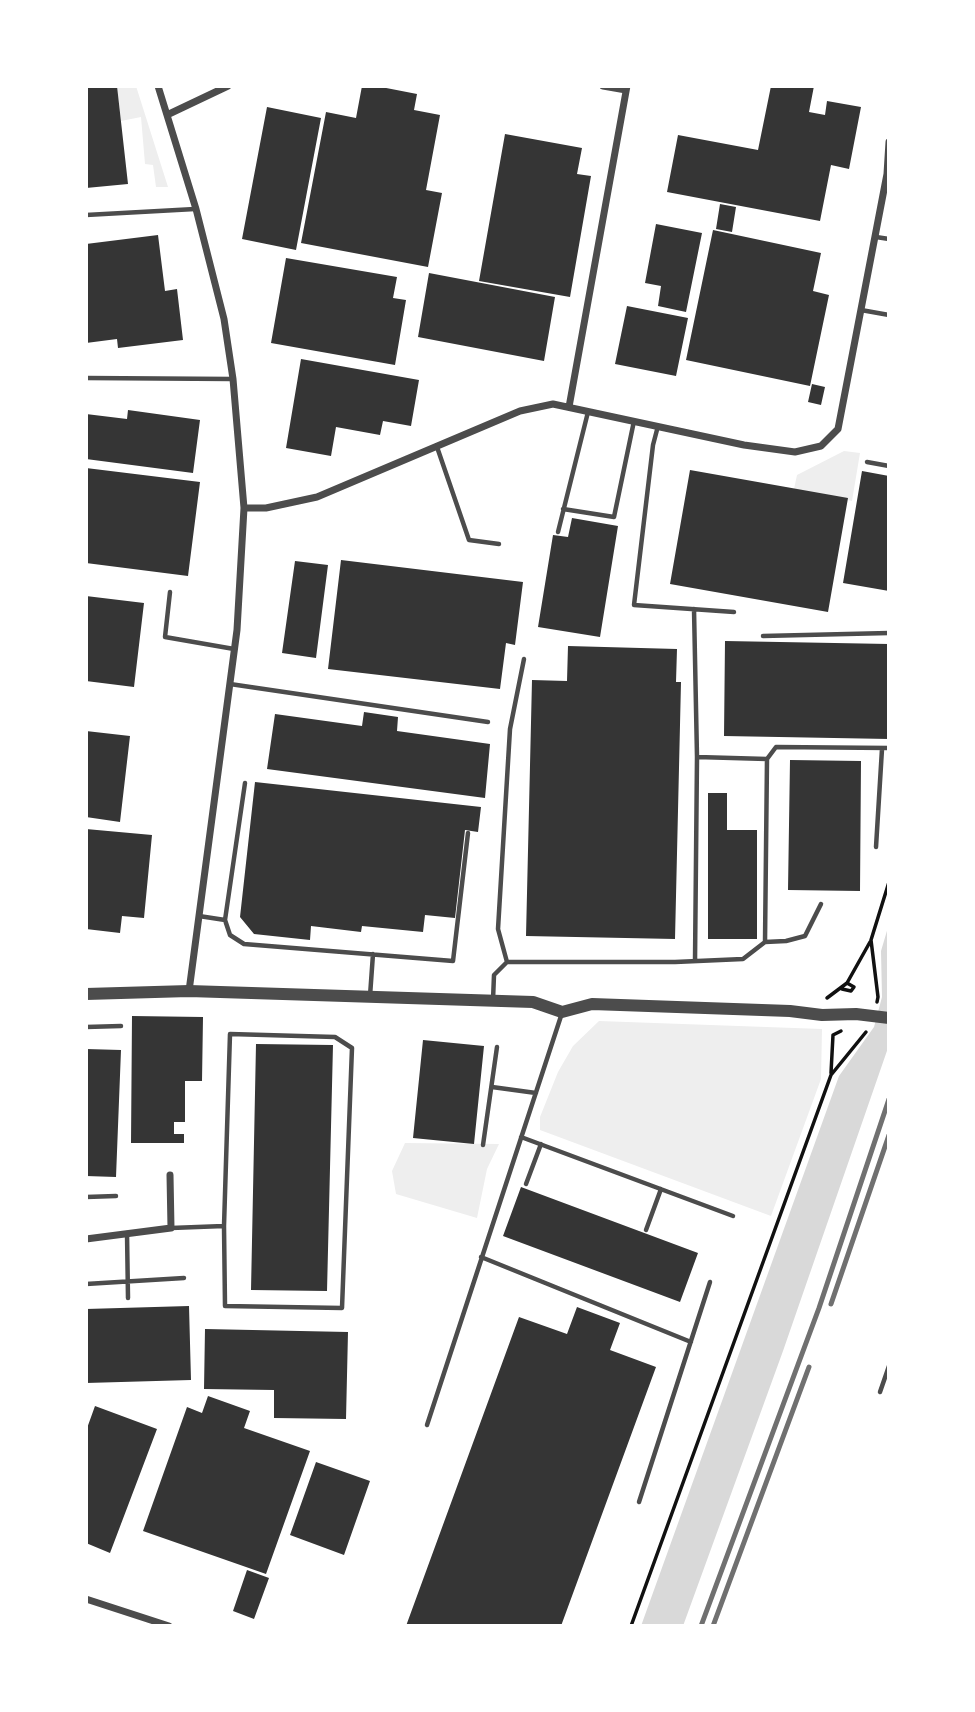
<!DOCTYPE html>
<html>
<head>
<meta charset="utf-8">
<style>
	body { margin:0 }
	#map { position:relative; width:975px; height:1712px; overflow:hidden; background:#fff; font-family:Roboto,sans-serif }
	canvas { display:block }
	.frame { position:absolute; inset:0; border:88px solid #fff; pointer-events:none }
</style>
</head>
<body>
<div id="map">
<canvas width="975" height="1712"></canvas>
<div class="frame"></div>
</div>
<script>
const context = document.querySelector('canvas').getContext('2d');
context.lineJoin = 'round';
function fillPath(path, color) {
  context.fillStyle = color;
  context.fill(path, 'evenodd');
}
function poly(rows) {
  const path = new Path2D();
  for (const r of rows) {
    path.moveTo(r[0], r[1]);
    for (let i = 2; i < r.length; i += 2) path.lineTo(r[i], r[i + 1]);
  }
  return path;
}
function strokePath(path, color, width, dash) {
  context.strokeStyle = color;
  context.lineWidth = width;
  context.lineCap = dash ? 'butt' : 'round';
  context.setLineDash(dash || []);
  context.stroke(path);
}
const green = poly([
	[117,86,136,86,168,187,156,187,153,165,145,164,141,117,121,121],
	[844,451,860,453,852,501,794,489,797,475],
	[599,1021,822,1029,821,1079,771,1216,540,1130,540,1117,558,1072,573,1046],
	[405,1143,499,1144,487,1169,477,1218,396,1194,392,1171]
]);
const water = poly([
	[889,924,889,1045,783,1351,683,1626,641,1626,839,1076,874,1027,882,997,881,951]
]);
const building = poly([
	[86,86,117,86,128,184,86,188],
	[362,86,376,86,417,94,414,110,440,115,426,190,442,193,428,267,301,243,326,112,356,118],
	[771,86,814,86,809,112,825,115,827,101,861,107,849,169,831,165,820,221,667,192,678,135,758,150],
	[267,107,321,118,296,250,242,239],
	[505,134,582,148,577,174,591,176,570,297,479,281],
	[720,204,736,207,732,232,716,229],
	[656,224,702,233,686,312,658,306,661,286,645,283],
	[713,230,821,253,813,291,829,295,810,386,686,360],
	[158,235,165,291,177,289,183,340,118,348,117,339,86,343,86,244],
	[286,258,397,277,393,298,406,300,395,365,271,343],
	[429,273,555,297,544,361,418,337],
	[627,306,688,318,676,376,615,364],
	[301,359,419,380,411,426,383,421,380,435,336,427,331,456,286,448],
	[812,384,825,387,821,405,808,402],
	[128,410,200,420,193,473,86,459,86,414,127,419],
	[86,468,200,482,188,576,86,563],
	[690,470,848,498,828,612,670,584],
	[862,471,889,476,889,591,843,583],
	[572,518,618,526,600,637,538,627,553,535,568,537],
	[341,560,523,582,515,645,506,643,500,689,328,669],
	[295,561,328,565,316,658,282,653],
	[86,596,144,603,134,687,86,681],
	[725,641,889,644,889,739,724,736],
	[568,646,677,649,676,682,681,682,675,939,526,936,532,680,567,681],
	[364,712,398,717,397,731,490,744,485,798,267,769,275,714,362,726],
	[86,731,130,736,120,822,86,817],
	[790,760,861,761,860,891,788,890],
	[255,782,481,807,478,832,465,830,455,918,425,915,423,932,362,926,361,932,311,926,310,940,254,934,240,917],
	[708,793,727,793,727,830,757,830,757,939,708,939],
	[86,829,152,835,144,918,122,916,120,933,86,929],
	[132,1016,203,1017,202,1081,185,1081,185,1122,174,1122,174,1134,184,1134,184,1143,131,1143],
	[423,1040,484,1046,474,1144,413,1138],
	[256,1044,333,1045,327,1291,251,1290],
	[86,1049,121,1050,116,1177,86,1176],
	[521,1187,698,1253,680,1302,503,1236],
	[189,1306,191,1380,86,1383,86,1309],
	[577,1307,620,1323,610,1350,656,1367,561,1626,406,1626,519,1317,567,1334],
	[205,1329,348,1332,346,1419,274,1418,274,1390,204,1389],
	[208,1396,250,1411,244,1428,310,1451,266,1574,143,1531,187,1407,202,1413],
	[95,1406,157,1429,110,1553,86,1543,86,1431],
	[316,1462,370,1481,344,1555,290,1535],
	[247,1570,269,1578,254,1619,233,1611]
]);
const path = poly([
	[842,989,851,991,854,987,847,983],
	[827,998,847,983,870,942],
	[877,1002,878,997,871,940,889,882],
	[833,1035,841,1031],
	[831,1073,833,1035],
	[631,1626,831,1075,866,1032]
]);
const service = poly([
	[86,215,195,209],
	[876,237,889,239],
	[861,310,889,315],
	[86,378,232,379],
	[658,426,653,445,634,605,734,612],
	[437,447,469,540,499,544],
	[867,462,889,466],
	[563,509,614,517,634,421],
	[558,532,588,412],
	[170,592,165,637,234,649],
	[694,609,697,757,695,961],
	[763,636,889,633],
	[230,684,488,722],
	[767,759,776,747,889,748],
	[245,783,225,920,230,935,244,944,453,961,468,833],
	[876,847,882,749],
	[199,916,225,920],
	[765,942,786,941,805,936,821,904],
	[507,962,498,929,510,729,524,659],
	[370,996,373,954],
	[493,1000,494,975,507,962,675,962,743,959,765,942,767,759,697,757],
	[86,1027,121,1026],
	[492,1087,536,1093],
	[521,1137,733,1216],
	[483,1145,497,1047],
	[526,1184,541,1144],
	[86,1197,116,1196],
	[171,1228,224,1226,230,1034,335,1037,352,1048,342,1308,225,1306,224,1226],
	[646,1230,661,1189],
	[127,1233,128,1298],
	[481,1257,691,1342],
	[86,1284,184,1278],
	[880,1392,889,1366],
	[427,1425,562,1013],
	[639,1502,710,1282]
]);
const minor = poly([
	[158,86,196,209,224,319,233,379,244,508,237,630,189,991],
	[603,86,626,90],
	[169,114,228,86],
	[569,407,627,86],
	[244,508,266,508,317,497,520,411,553,404,744,445,795,452,821,446,838,429,887,174,889,142],
	[86,1239,171,1228,170,1175],
	[86,1599,169,1626]
]);
const tertiary = poly([
	[86,994,189,991,533,1002,562,1012,592,1004,790,1011,822,1015,856,1014,889,1018]
]);
const rail = poly([
	[831,1304,889,1135],
	[701,1626,819,1308,889,1099],
	[713,1626,809,1367]
]);
fillPath(green, '#eee');
fillPath(water, '#d9d9d9');
fillPath(building, '#353535');
strokePath(path, '#111', 3.5);
strokePath(service, '#4c4c4c', 4.5);
strokePath(minor, '#4c4c4c', 7);
strokePath(tertiary, '#4c4c4c', 12);
strokePath(rail, '#707070', 5);
</script>
</body>
</html>
